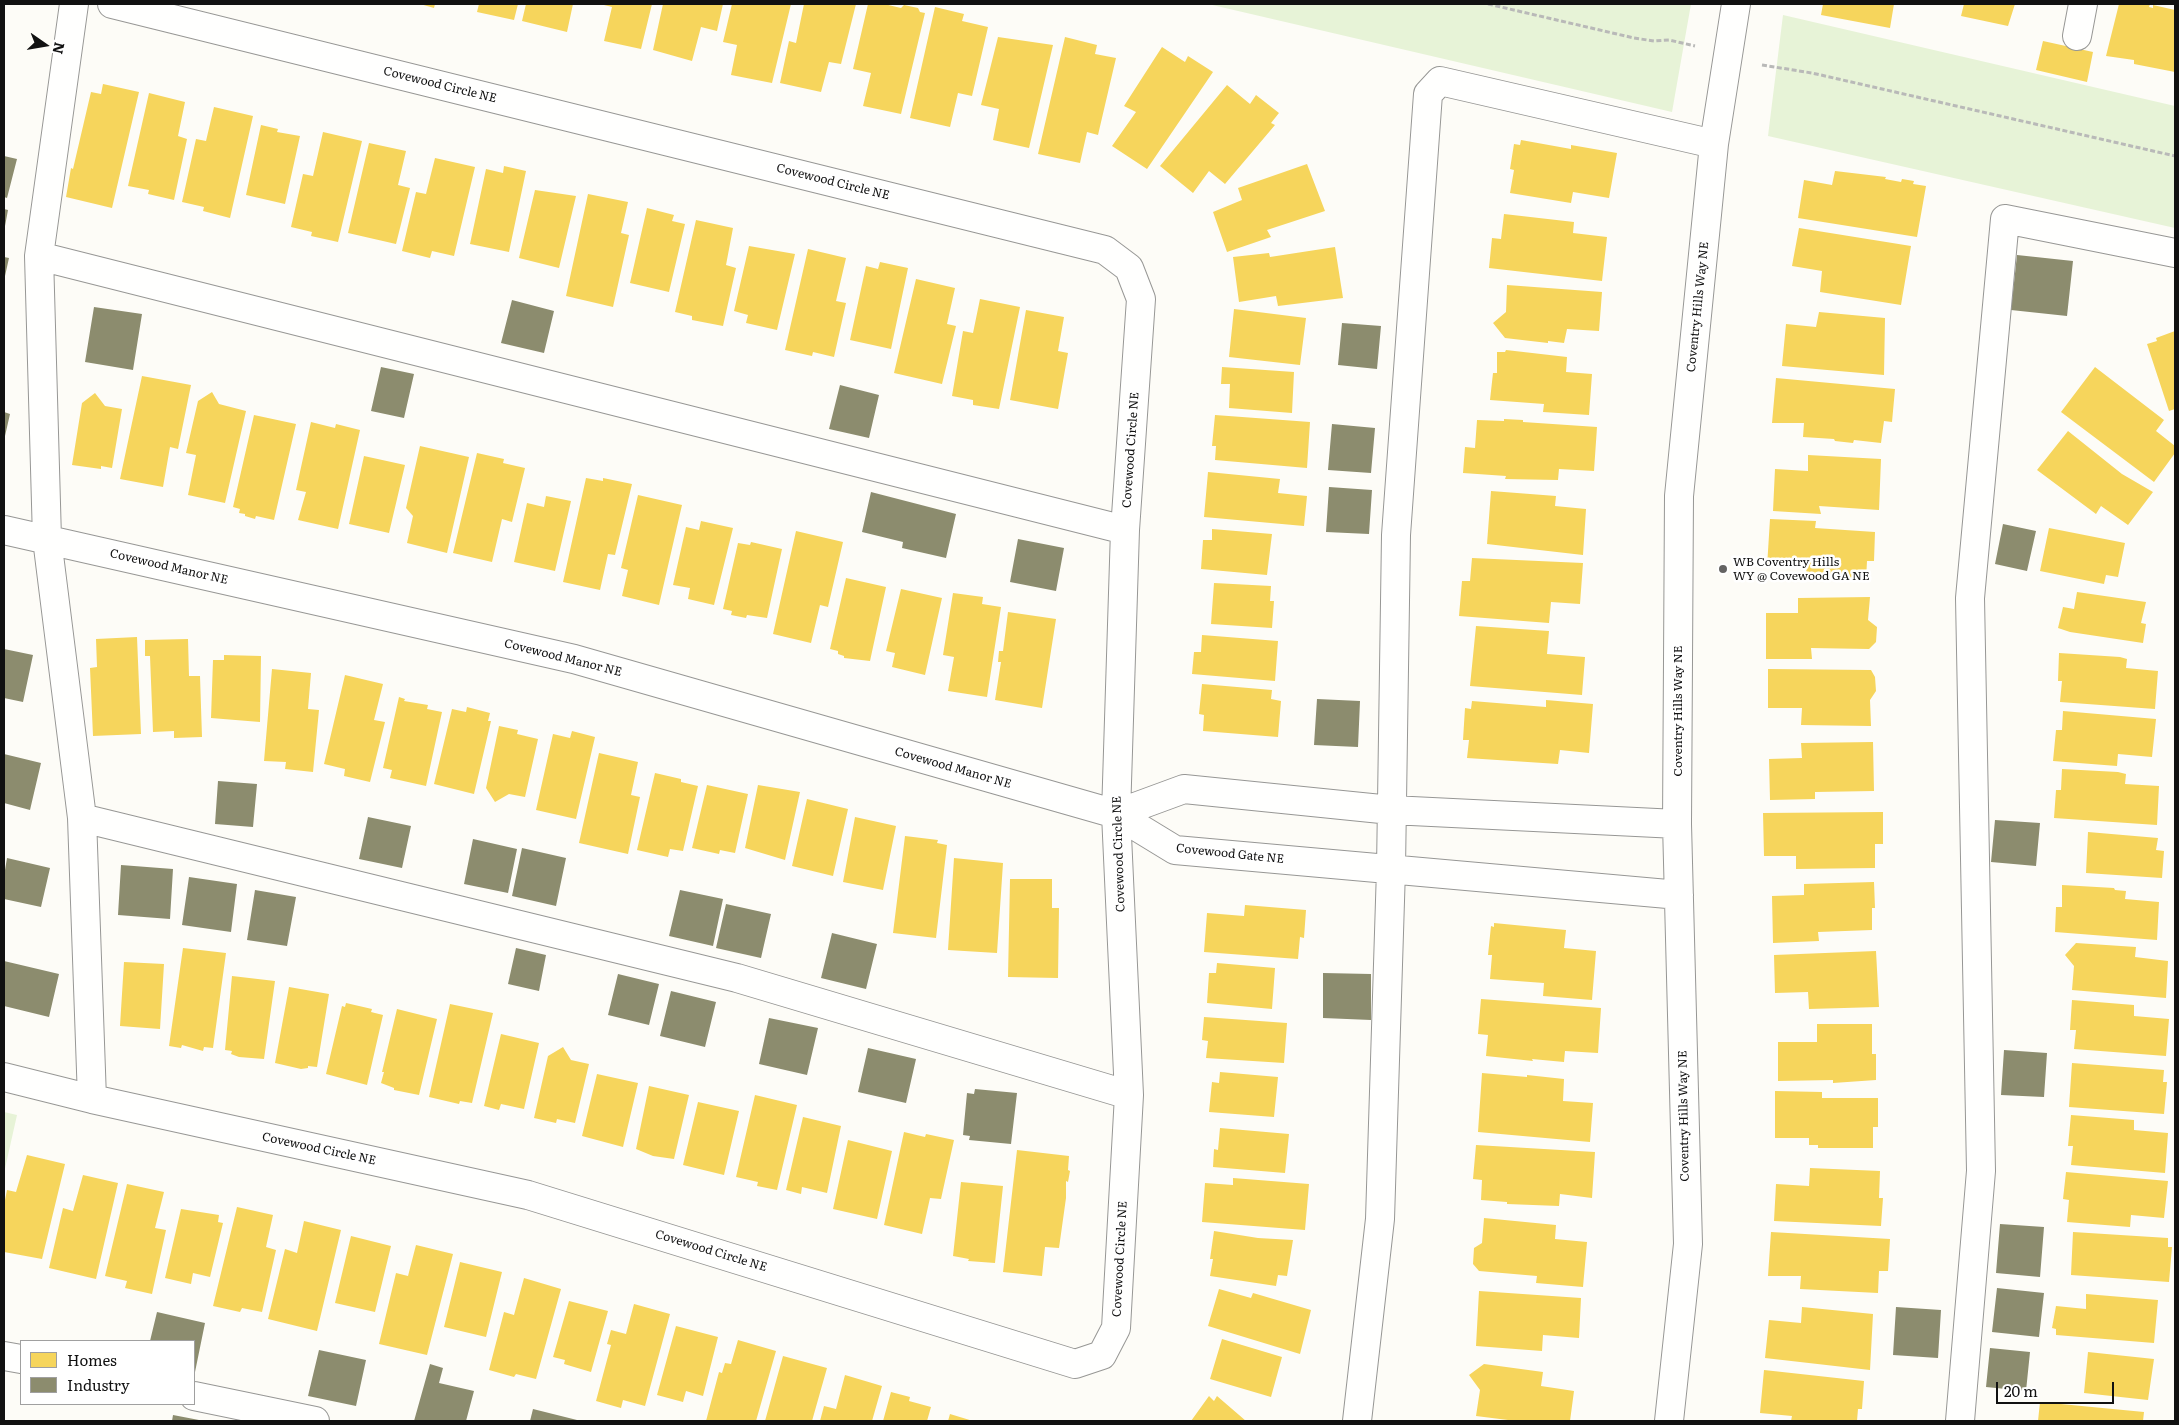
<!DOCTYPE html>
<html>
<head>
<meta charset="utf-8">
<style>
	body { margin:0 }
	#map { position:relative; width:2179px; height:1425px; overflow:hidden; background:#fdfcf7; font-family:Literata,serif }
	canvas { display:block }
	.frame { position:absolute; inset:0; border:5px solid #111; pointer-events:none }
	.legend { position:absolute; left:20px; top:1340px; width:175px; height:65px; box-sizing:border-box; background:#fff; border:1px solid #a0a0a0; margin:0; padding:6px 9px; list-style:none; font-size:15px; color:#111 }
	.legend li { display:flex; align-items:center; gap:10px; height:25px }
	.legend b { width:25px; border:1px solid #a0a0a0 }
	.north { position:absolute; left:20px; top:20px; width:50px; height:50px; -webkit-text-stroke:4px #fff; paint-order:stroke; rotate:103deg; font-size:14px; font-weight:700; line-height:20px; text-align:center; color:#111 }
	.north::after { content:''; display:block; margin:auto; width:18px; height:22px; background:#111; clip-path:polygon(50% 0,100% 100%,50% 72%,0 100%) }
	.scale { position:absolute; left:1996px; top:1382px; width:118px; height:22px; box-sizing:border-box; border:2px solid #111; border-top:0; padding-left:6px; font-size:15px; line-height:18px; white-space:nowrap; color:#111; -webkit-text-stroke:4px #fff; paint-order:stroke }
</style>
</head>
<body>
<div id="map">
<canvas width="2179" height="1425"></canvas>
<div class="frame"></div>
<ul class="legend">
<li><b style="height:14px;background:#f6d55c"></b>Homes</li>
<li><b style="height:14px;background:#8c8c6e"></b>Industry</li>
</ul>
<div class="north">N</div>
<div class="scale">20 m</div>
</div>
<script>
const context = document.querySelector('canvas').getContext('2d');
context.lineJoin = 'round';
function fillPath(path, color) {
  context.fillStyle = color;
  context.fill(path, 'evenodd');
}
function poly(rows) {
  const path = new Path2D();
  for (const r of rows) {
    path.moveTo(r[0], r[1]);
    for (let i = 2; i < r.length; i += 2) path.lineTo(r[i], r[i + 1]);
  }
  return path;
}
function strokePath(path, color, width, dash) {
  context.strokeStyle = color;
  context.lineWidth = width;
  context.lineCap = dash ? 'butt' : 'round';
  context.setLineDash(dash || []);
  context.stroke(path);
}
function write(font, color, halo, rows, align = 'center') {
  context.font = font + ' Literata,serif';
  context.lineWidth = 5;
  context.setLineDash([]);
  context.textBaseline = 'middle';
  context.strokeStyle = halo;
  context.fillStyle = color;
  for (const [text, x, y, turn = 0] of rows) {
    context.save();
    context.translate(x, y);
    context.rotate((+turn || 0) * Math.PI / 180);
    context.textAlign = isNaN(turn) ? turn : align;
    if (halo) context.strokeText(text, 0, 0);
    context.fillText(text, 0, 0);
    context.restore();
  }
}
const green = poly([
	[1208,4,1691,4,1672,112],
	[1783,15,2175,106,2175,228,1768,136],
	[4,1112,17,1115,4,1173]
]);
const homes = poly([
	[420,4,435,4,434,8],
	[479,4,518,4,514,20,477,12],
	[526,4,573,4,567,32,522,21],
	[600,4,652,4,641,49,604,41,612,7],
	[663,4,723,4,717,31,701,27,692,61,653,50],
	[732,4,791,4,772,83,731,75,737,45,723,42],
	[804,4,856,4,841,64,829,62,821,92,780,83,789,41,796,43],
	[868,4,884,4,901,8,904,5,918,8,920,12,925,13,901,114,863,106,871,73,853,69],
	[1823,4,1894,4,1890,28,1821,15],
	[1964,4,2015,4,2008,26,1961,16],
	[2119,4,2150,4,2149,7,2153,8,2153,5,2175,10,2175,72,2134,64,2134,60,2106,56],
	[935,7,964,14,962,21,988,27,972,96,958,93,950,127,910,118],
	[998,37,1053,45,1029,148,993,140,999,109,981,105],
	[1065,37,1097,45,1095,54,1116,58,1098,135,1087,132,1080,163,1038,154],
	[2043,41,2093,52,2087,82,2036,70],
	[1162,47,1185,62,1188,56,1213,72,1147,169,1112,146,1136,112,1124,106],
	[103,84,139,92,112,208,66,197,71,168,73,169,91,92,101,94],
	[1227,85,1250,104,1256,95,1279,113,1271,123,1275,125,1225,184,1209,171,1193,193,1160,166],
	[149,93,185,102,178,136,187,139,174,200,148,194,149,190,128,186],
	[214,107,253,116,230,218,203,211,204,207,182,202,196,139,206,141],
	[261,125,278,129,277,132,300,136,285,204,246,195],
	[323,132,362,141,338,242,311,236,312,232,291,227,303,174,313,176],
	[1521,140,1571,149,1571,145,1617,153,1609,198,1573,192,1571,203,1510,193,1514,170,1510,169,1514,144,1520,145],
	[369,143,406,151,398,185,410,188,396,244,348,233],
	[435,158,475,167,454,256,432,251,430,258,402,251,416,192,426,194],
	[1307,164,1325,211,1267,230,1271,237,1227,252,1213,212,1242,200,1238,188],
	[504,166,526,171,509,252,470,244,486,169,503,173],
	[1835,171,1886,177,1885,179,1901,182,1902,179,1914,181,1913,184,1926,186,1917,237,1798,218,1804,180,1832,185],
	[535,190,576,196,559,268,519,258],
	[588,194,628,202,621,233,629,235,613,307,566,296],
	[647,208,674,215,672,221,685,224,669,292,630,283],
	[1504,214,1574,222,1573,233,1607,237,1602,281,1489,268,1492,238,1501,239],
	[696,220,733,228,726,265,736,268,723,326,692,320,692,316,675,312],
	[1799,228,1911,246,1901,305,1820,292,1822,271,1792,266],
	[749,246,795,254,777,330,746,323,748,315,734,311],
	[1335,247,1343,298,1278,306,1276,296,1239,302,1233,257,1269,253,1270,257],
	[808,249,846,258,836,301,846,303,834,357,813,352,812,356,785,350],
	[880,262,908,268,891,349,850,340,866,266,878,269],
	[916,279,955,288,947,324,956,326,942,384,894,373],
	[1507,285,1602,292,1599,331,1567,329,1564,343,1548,341,1548,343,1505,338,1493,323,1506,312],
	[980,299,1020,307,999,409,973,405,973,400,952,396,963,331,973,333],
	[1234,309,1306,318,1300,365,1229,357],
	[1026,310,1064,317,1058,351,1068,353,1058,409,1010,400],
	[1819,312,1885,318,1884,375,1782,366,1786,324,1816,327],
	[2175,331,2175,409,2169,411,2147,344,2157,341,2156,338],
	[1506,350,1567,357,1566,372,1592,374,1589,415,1543,412,1544,404,1490,400,1493,373,1497,373,1497,352,1505,352],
	[1222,367,1294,372,1292,413,1229,408,1230,384,1221,384],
	[2095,367,2164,420,2156,431,2175,446,2175,453,2154,482,2061,412],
	[142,376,191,385,178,449,170,447,163,487,120,479],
	[1776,378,1895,389,1892,422,1884,421,1881,443,1854,440,1853,443,1835,441,1834,439,1803,437,1804,423,1772,423],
	[212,392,219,404,246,411,225,503,188,495,196,455,186,453,198,401],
	[95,393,105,406,122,409,112,468,101,466,101,469,72,465,82,403],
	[254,415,296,424,274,520,256,516,255,519,245,516,245,514,239,513,240,509,233,507],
	[1215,415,1310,422,1307,468,1215,460,1216,446,1212,446],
	[1504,419,1523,420,1523,422,1597,427,1594,471,1559,469,1558,480,1505,479,1506,476,1463,473,1465,447,1475,448,1477,420,1504,421],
	[311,422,335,428,336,424,360,430,338,529,298,520,306,492,296,490],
	[2068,431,2122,474,2153,492,2128,525,2101,506,2096,514,2037,470],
	[420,446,469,457,447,553,407,543,413,516,406,508],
	[477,453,504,459,503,463,525,468,512,522,502,519,492,562,453,553],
	[1808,455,1881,459,1879,510,1819,506,1821,514,1773,511,1775,469,1808,471],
	[364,456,405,465,389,533,349,524],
	[1208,472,1280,479,1278,493,1307,496,1304,526,1204,517],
	[586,478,603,481,603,478,632,484,615,555,608,554,600,590,563,582],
	[1491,491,1556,496,1555,506,1586,509,1583,555,1487,544],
	[638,495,682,505,659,605,622,596,628,570,621,568],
	[546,496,571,501,555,571,514,562,527,503,544,507],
	[1770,519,1816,521,1815,528,1875,532,1874,561,1867,561,1866,580,1807,577,1806,567,1767,567],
	[701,521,733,528,714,605,688,599,690,588,673,585,686,527,699,530],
	[2049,528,2125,543,2118,577,2106,575,2104,584,2040,571],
	[1212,529,1272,534,1267,575,1201,569,1203,540,1212,540],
	[796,531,843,542,828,607,820,605,811,643,773,634],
	[751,542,782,549,767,618,747,615,746,618,731,615,732,611,723,609,738,543,750,545],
	[1472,558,1583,563,1580,604,1551,602,1549,623,1459,616,1462,581,1470,581],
	[846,578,886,587,870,661,844,658,844,656,838,654,838,651,830,649],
	[1214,583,1271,586,1270,601,1274,601,1272,628,1211,624],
	[901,589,942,598,925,675,892,667,895,653,886,651],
	[2077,592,2146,602,2141,623,2146,624,2143,643,2070,632,2058,628,2063,607,2074,609],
	[953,593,983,597,982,604,1001,607,987,697,948,691,954,657,943,655],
	[1870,597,1868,620,1877,627,1876,642,1869,649,1811,648,1812,659,1766,659,1766,613,1798,613,1798,598],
	[1008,612,1056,619,1042,708,995,700,1001,662,998,662,999,651,1003,651],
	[1476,626,1549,631,1547,654,1585,657,1582,695,1470,686],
	[1202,635,1278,641,1275,681,1192,674,1194,652,1201,652],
	[137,637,141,734,93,736,90,668,97,667,96,639],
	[188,639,189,676,200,676,202,737,174,738,174,731,153,732,150,656,145,656,145,640],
	[2059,653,2120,657,2127,659,2126,668,2158,671,2155,709,2060,702,2062,681,2058,681],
	[224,655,261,656,260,722,211,718,213,660,224,660],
	[272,669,311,673,308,709,319,710,313,772,285,769,286,762,264,761],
	[1768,669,1871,670,1875,677,1876,691,1870,700,1871,726,1801,725,1802,708,1768,708],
	[345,675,383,684,374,720,385,722,370,782,344,776,345,769,324,764],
	[1202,684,1272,690,1271,699,1281,701,1278,737,1203,731,1204,715,1199,714],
	[399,697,405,699,404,701,428,705,427,709,442,712,426,786,390,778,392,770,383,768],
	[1546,700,1593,704,1589,753,1560,750,1558,764,1467,758,1469,740,1463,740,1465,708,1471,709,1472,701,1546,707],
	[467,707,490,713,488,721,491,721,474,794,434,784,452,709,466,712],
	[2063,711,2156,719,2152,757,2118,754,2117,766,2053,761,2056,730,2062,730],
	[499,726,518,730,517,734,538,739,525,797,509,794,495,802,486,788],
	[572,731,595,737,576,819,536,810,553,734,570,738],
	[1873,742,1874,791,1815,792,1815,799,1770,800,1769,759,1802,758,1801,743],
	[599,753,638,762,631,795,640,797,628,854,579,843],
	[2062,769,2118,772,2126,774,2125,784,2159,786,2157,825,2054,818,2056,790,2061,790],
	[655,773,681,779,681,782,698,786,683,851,670,849,668,857,637,850],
	[707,785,748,794,735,853,720,850,719,854,692,848],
	[758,785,800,792,785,860,745,848],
	[807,799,848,809,833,876,792,866],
	[1883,812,1883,844,1875,844,1875,868,1796,869,1796,856,1764,856,1763,813],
	[855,817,896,826,883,890,843,882],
	[2088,832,2158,838,2156,850,2164,851,2162,878,2086,873],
	[905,836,938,840,937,843,947,845,936,938,893,933],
	[954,858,1003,863,997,953,948,950],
	[1010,879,1052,879,1052,908,1059,908,1058,978,1008,977],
	[1874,882,1875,908,1872,908,1872,930,1818,932,1819,941,1773,943,1772,896,1804,895,1804,884],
	[2062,885,2114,888,2115,890,2126,891,2125,899,2159,902,2157,940,2055,932,2056,907,2062,907],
	[1245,905,1306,910,1304,938,1300,937,1298,959,1204,952,1207,913,1244,916],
	[1494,923,1566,930,1564,948,1596,951,1592,1000,1543,996,1544,983,1490,979,1492,955,1488,955,1491,926,1494,927],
	[2076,943,2136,947,2135,957,2168,961,2166,998,2072,990,2074,966,2065,955],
	[183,948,226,953,213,1048,204,1047,203,1051,182,1045,181,1048,169,1046],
	[1876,951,1879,1007,1809,1009,1808,992,1775,993,1774,955],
	[124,962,164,964,160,1029,120,1026],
	[1217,963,1275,968,1272,1009,1207,1003,1209,973,1216,973],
	[232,976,275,981,264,1059,239,1057,231,1054,232,1051,225,1050],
	[289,987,329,994,317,1067,308,1066,308,1068,301,1069,275,1063],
	[1481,999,1601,1008,1598,1053,1565,1051,1564,1062,1532,1059,1533,1061,1486,1056,1488,1035,1478,1034],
	[2072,1000,2134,1005,2134,1016,2169,1019,2166,1056,2074,1049,2076,1030,2070,1030],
	[346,1003,372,1009,371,1012,383,1015,367,1085,326,1074,342,1006,345,1007],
	[450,1004,493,1013,472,1103,460,1101,459,1104,429,1097],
	[397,1009,437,1019,419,1095,394,1090,394,1088,381,1083,384,1072,382,1072],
	[1204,1017,1287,1023,1284,1063,1206,1058,1208,1041,1202,1040],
	[1817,1024,1872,1024,1872,1054,1876,1054,1876,1080,1833,1083,1833,1080,1778,1081,1778,1042,1817,1042],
	[501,1034,539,1043,524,1109,501,1104,499,1110,484,1106],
	[563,1047,571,1060,589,1064,575,1123,557,1119,556,1123,534,1118,548,1056],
	[2072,1063,2164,1070,2163,1082,2167,1082,2164,1114,2069,1107],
	[1220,1072,1278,1077,1274,1117,1209,1112,1212,1082,1219,1083],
	[1482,1073,1527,1077,1527,1075,1564,1079,1563,1101,1593,1103,1590,1142,1478,1132],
	[597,1074,638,1083,623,1147,582,1136],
	[649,1086,689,1095,674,1159,653,1156,636,1149],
	[1775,1091,1822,1092,1822,1098,1878,1098,1878,1127,1873,1127,1873,1148,1818,1148,1818,1145,1809,1145,1809,1138,1775,1138],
	[755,1095,797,1105,777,1190,757,1186,758,1182,736,1177],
	[698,1102,739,1111,724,1175,683,1165],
	[2071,1115,2134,1120,2134,1130,2168,1133,2165,1173,2071,1165,2073,1146,2068,1146],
	[803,1117,841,1126,827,1193,802,1187,801,1194,786,1190],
	[1220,1128,1289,1134,1285,1173,1213,1167,1214,1149,1218,1150],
	[904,1132,925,1137,926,1134,954,1140,941,1199,930,1198,922,1234,884,1225],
	[848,1140,892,1151,877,1219,833,1209],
	[1476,1145,1595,1152,1592,1198,1560,1194,1559,1206,1507,1204,1507,1202,1481,1200,1482,1180,1473,1179],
	[1017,1150,1069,1156,1068,1170,1070,1171,1068,1182,1066,1181,1066,1198,1059,1248,1045,1247,1042,1276,1003,1272],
	[27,1155,65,1164,42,1259,4,1252,4,1205,7,1190,16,1192],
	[1810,1168,1880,1171,1879,1198,1883,1198,1881,1226,1774,1221,1776,1184,1809,1186],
	[2066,1172,2168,1181,2164,1218,2131,1215,2130,1227,2067,1222,2069,1200,2063,1199],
	[83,1175,118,1183,96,1279,49,1268,63,1208,73,1211],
	[1233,1178,1309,1184,1305,1230,1202,1222,1205,1183,1233,1185],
	[961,1182,1003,1186,995,1263,968,1261,969,1259,953,1256],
	[127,1184,164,1192,155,1228,166,1230,152,1294,125,1288,127,1281,105,1276],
	[237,1207,273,1215,266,1247,276,1250,262,1312,242,1308,240,1312,213,1306],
	[181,1209,219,1215,218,1222,223,1223,210,1277,193,1273,191,1284,165,1278],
	[1484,1218,1556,1225,1555,1239,1587,1242,1583,1287,1536,1283,1537,1276,1479,1271,1473,1264,1474,1248,1482,1243],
	[304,1221,341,1230,317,1331,268,1319,285,1249,297,1253],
	[1214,1231,1258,1238,1293,1240,1287,1276,1278,1275,1276,1286,1210,1276,1213,1259,1210,1259],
	[1771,1232,1890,1239,1888,1271,1879,1271,1878,1293,1800,1289,1801,1276,1768,1276],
	[2073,1232,2168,1238,2168,1247,2172,1247,2169,1282,2071,1275],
	[351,1236,391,1246,375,1312,335,1303],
	[416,1245,453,1254,427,1355,379,1344,396,1273,408,1276],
	[460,1262,502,1272,486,1337,444,1327],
	[524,1278,561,1289,536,1379,516,1374,514,1377,489,1370,504,1312,514,1315],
	[1219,1289,1251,1298,1253,1293,1311,1310,1300,1354,1208,1326],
	[1479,1291,1581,1298,1579,1338,1543,1335,1542,1351,1476,1346],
	[2086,1294,2158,1300,2154,1343,2056,1335,2056,1329,2052,1328,2056,1306,2086,1309],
	[569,1301,608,1311,591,1372,564,1364,565,1360,553,1357],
	[634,1304,670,1314,645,1406,623,1400,621,1408,596,1401,611,1345,607,1344,611,1330,626,1334],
	[1802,1307,1873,1314,1870,1370,1765,1358,1769,1320,1801,1323],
	[676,1326,718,1337,703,1396,686,1391,683,1402,657,1395],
	[1222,1339,1282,1357,1271,1397,1210,1379],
	[738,1340,776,1351,756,1421,706,1421,719,1372,722,1373,725,1363,731,1364],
	[2088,1352,2154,1359,2148,1400,2084,1393],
	[783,1356,827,1368,812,1421,765,1421],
	[1484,1364,1543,1372,1541,1386,1574,1391,1570,1421,1516,1421,1476,1416,1480,1390,1469,1375],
	[1764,1370,1864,1381,1862,1409,1858,1409,1857,1421,1791,1421,1792,1416,1760,1413],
	[845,1375,882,1386,872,1421,820,1421,824,1406,836,1409],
	[891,1392,910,1397,909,1401,931,1407,927,1421,883,1421],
	[1209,1396,1214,1401,1217,1396,1246,1421,1191,1421],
	[2040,1402,2144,1412,2143,1421,2038,1421],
	[950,1414,973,1421,948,1421]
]);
const industry = poly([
	[4,156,17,159,7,198,4,197],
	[4,209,8,210,5,226,4,226],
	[2017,255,2073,261,2067,316,2011,310],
	[4,257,9,258,5,276,4,276],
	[512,300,554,311,544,353,501,343],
	[94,307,142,314,133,370,85,362],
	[1342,323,1381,326,1377,369,1338,365],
	[381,367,414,374,404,418,371,411],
	[840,385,879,395,869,438,829,429],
	[4,412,10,414,5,436,4,436],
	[1332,424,1375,428,1371,473,1328,470],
	[1329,487,1372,490,1369,534,1326,532],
	[871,492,956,514,946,558,902,548,903,542,862,532],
	[2003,524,2036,531,2027,571,1995,564],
	[1018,539,1064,548,1056,591,1010,582],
	[4,649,33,655,23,702,4,698],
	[1317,699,1360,701,1358,747,1314,745],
	[4,754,41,763,30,810,4,803],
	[218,781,257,784,253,827,215,824],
	[368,817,411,826,402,868,359,859],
	[1995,820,2040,823,2036,866,1991,862],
	[473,839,517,849,508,893,464,884],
	[522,848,566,858,556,906,512,896],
	[7,858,50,868,41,907,4,899,4,876],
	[121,865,173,869,170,919,118,915],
	[189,877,237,884,231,932,182,925],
	[255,890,296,897,287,946,247,940],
	[680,890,723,899,713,946,669,936],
	[726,904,771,914,761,958,716,948],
	[832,933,877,944,866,989,821,978],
	[516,948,546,955,539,991,508,984],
	[4,961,59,974,49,1017,4,1006],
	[1323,973,1371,974,1371,1020,1323,1018],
	[618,974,659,984,649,1025,608,1015],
	[671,991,716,1002,705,1047,660,1036],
	[769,1018,818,1028,807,1075,759,1064],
	[868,1048,916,1059,906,1103,858,1092],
	[2004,1050,2047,1053,2044,1097,2001,1095],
	[975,1089,1017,1093,1011,1144,969,1140,970,1136,963,1135,967,1093,974,1094],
	[2000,1224,2044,1227,2040,1277,1996,1273],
	[1997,1288,2044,1293,2039,1337,1992,1332],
	[1896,1307,1941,1310,1938,1358,1893,1355],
	[157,1312,205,1323,195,1372,194,1341,150,1341],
	[1990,1348,2030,1352,2026,1391,1986,1387],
	[319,1350,366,1360,356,1406,308,1396],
	[430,1364,443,1368,439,1383,474,1391,466,1421,414,1421],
	[533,1409,577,1420,577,1421,530,1421],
	[173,1415,199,1420,199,1421,172,1421]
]);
const path = poly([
	[1488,4,1634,38,1654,41,1669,40,1695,46],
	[1762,65,1812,73,2175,156]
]);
const minor = poly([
	[74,4,39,256,47,539,82,818,92,1099],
	[2077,36,2083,4],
	[39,256,1125,530],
	[4,530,574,659,1116,814,1175,850,1679,895],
	[1116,814,1184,789,1391,810,1677,824],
	[82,818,737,978,1129,1095],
	[4,1077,92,1099,528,1195,1075,1364,1102,1355,1116,1328,1129,1095,1116,814,1125,530,1141,299,1129,268,1105,250,112,4],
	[4,1356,21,1359],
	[194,1396,315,1421],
	[1357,1421,1380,1219,1391,869,1396,535,1428,94,1440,81,1714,144],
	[1669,1421,1688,1244,1677,824,1679,496,1714,144,1736,4],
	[1960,1421,1981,1171,1970,598,2005,219,2175,253]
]);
const markers = [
	[1723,569,5,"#646362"]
];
const streetNames = [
	["Covewood Circle NE",440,85,14],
	["Covewood Circle NE",833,182,14],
	["Coventry Hills Way NE",1698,307,-84],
	["Covewood Circle NE",1131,450,-86],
	["Covewood Manor NE",169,567,13],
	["Covewood Manor NE",563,658,14],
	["Coventry Hills Way NE",1678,711,-90],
	["Covewood Manor NE",953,768,16],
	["Covewood Circle NE",1119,854,-92],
	["Covewood Gate NE",1230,854,6],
	["Coventry Hills Way NE",1684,1116,-91],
	["Covewood Circle NE",319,1149,12],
	["Covewood Circle NE",711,1251,17],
	["Covewood Circle NE",1120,1259,-87]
];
const poiNames = [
	["WB Coventry Hills",1733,562],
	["WY @ Covewood GA NE",1733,576]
];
fillPath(green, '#e7f3d7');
fillPath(homes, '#f6d55c');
fillPath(industry, '#8c8c6e');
strokePath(minor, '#979795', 30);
strokePath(path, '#b9b9b8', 3, [5, 2.5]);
strokePath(minor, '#fffffe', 28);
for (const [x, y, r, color] of markers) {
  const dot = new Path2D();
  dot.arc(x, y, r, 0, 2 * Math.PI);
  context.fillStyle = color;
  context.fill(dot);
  strokePath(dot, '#fff', 2);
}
write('12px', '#111', '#fff', streetNames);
write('12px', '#111', '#fff', poiNames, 'left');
</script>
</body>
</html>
